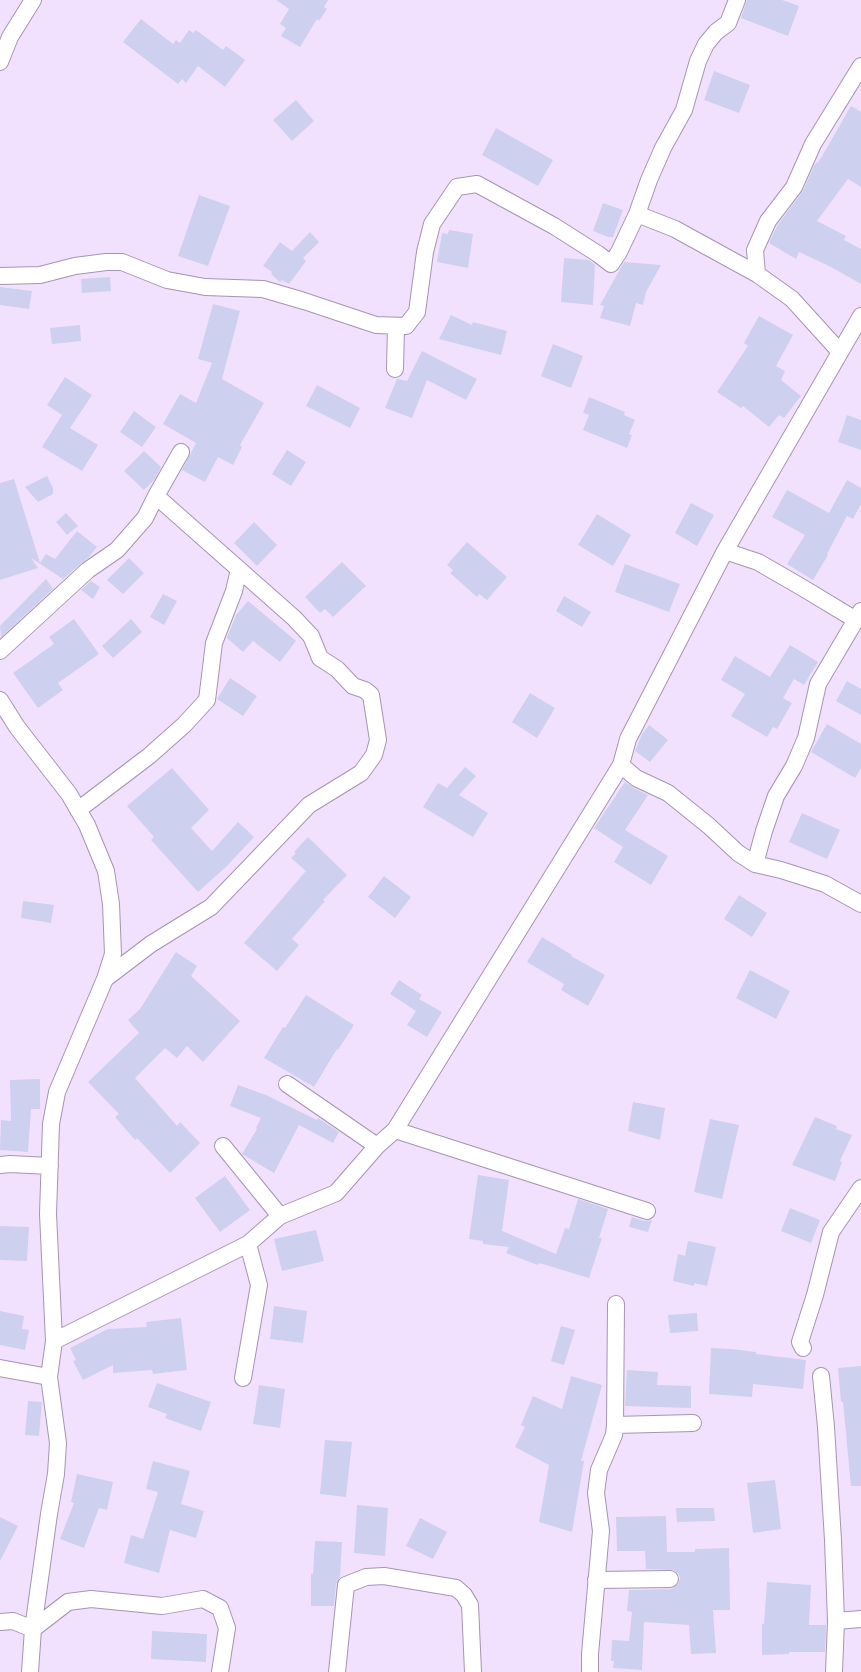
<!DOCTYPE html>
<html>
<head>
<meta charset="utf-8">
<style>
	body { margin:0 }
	canvas { display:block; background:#f2e1fe }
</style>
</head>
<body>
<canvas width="861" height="1672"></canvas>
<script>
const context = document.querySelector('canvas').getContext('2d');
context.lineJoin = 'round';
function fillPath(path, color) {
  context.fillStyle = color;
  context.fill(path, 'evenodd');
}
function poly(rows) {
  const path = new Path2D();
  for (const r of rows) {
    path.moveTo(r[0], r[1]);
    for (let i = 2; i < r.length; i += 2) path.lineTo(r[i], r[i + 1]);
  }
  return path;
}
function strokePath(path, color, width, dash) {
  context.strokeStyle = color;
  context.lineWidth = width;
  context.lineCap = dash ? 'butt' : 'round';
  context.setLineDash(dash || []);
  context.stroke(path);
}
const building = poly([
	[276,0,328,0,324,7,327,9,319,21,317,19,300,47,281,36,286,28,280,24,289,9],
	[747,0,782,0,799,6,788,36,741,18],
	[141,19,173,44,176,40,180,43,189,30,193,33,196,30,223,50,226,46,245,60,225,87,198,66,186,83,182,79,178,84,123,42],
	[714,71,750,85,739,113,704,100],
	[296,100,314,121,292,141,273,120],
	[851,106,861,112,861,187,848,179,817,221,846,236,844,240,861,249,861,284,831,267,799,252,796,259,769,243,777,226,803,191,814,166,817,162,818,163],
	[496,128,553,160,538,186,482,155],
	[199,195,230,206,208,266,178,256],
	[603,203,623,210,613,237,608,237,593,231],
	[449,230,473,234,468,268,437,262,442,233,448,234],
	[310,232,319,242,303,258,306,261,289,284,282,280,280,282,271,274,272,272,263,266,280,242,292,251],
	[564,258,589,260,595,265,593,305,561,302],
	[624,262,661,265,646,292,643,305,636,303,630,326,600,318,604,306,600,305],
	[110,277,111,291,82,293,81,279],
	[0,287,32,291,29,309,0,305],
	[213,304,240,311,222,379,264,403,240,445,242,447,233,465,218,457,205,482,182,470,196,443,163,424,180,394,196,403,212,363,198,359],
	[451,315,472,325,473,322,507,331,501,355,439,339],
	[759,316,793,335,776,366,785,371,781,380,801,396,784,418,779,415,769,427,743,406,741,408,717,392,748,346,744,343],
	[80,325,81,341,52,344,50,328],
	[553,344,583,356,571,388,541,376],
	[422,351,477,379,466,400,427,380,412,418,385,408,397,379,407,381],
	[65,377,92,395,70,428,98,445,82,471,42,447,62,415,47,405],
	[317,385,360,408,350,428,306,406],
	[589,397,625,412,624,415,635,420,629,434,632,435,627,448,583,430,589,415,583,413],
	[134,411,156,427,142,447,120,432],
	[847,415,861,420,861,450,838,442],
	[287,450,306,462,291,486,272,474],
	[144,451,161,467,154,480,144,490,124,471],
	[47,476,53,488,53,494,38,502,25,487],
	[14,479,40,563,46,554,55,559,77,531,97,547,89,557,63,579,31,558,38,568,0,580,0,483],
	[847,480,861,488,861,504,853,519,847,516,827,554,828,555,813,580,787,564,805,535,772,517,787,490,829,513],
	[691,503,714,515,697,546,675,533],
	[66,513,78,526,67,535,56,522],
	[597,514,631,535,613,566,578,545],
	[254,522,277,545,257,566,234,543],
	[467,542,507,577,487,600,479,594,477,597,450,573,453,570,447,565],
	[129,558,144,573,123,594,107,580],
	[342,562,366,586,333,617,325,609,320,613,305,597],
	[625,564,680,584,669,612,615,592],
	[46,579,53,589,1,637,0,626],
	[91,581,100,587,93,599,81,590],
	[163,594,177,601,164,625,150,617],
	[564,596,591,612,582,627,556,611],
	[248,601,296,641,280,662,253,641,243,652,227,638,236,615],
	[74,619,99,654,58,683,63,690,38,708,13,673,54,644,49,637],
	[131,619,142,632,113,658,102,646],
	[790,645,818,662,804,685,794,679,783,698,792,703,777,729,773,727,767,737,731,716,745,694,721,680,735,656,770,677],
	[230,678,257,696,243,716,217,699],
	[847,681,861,689,861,715,836,701],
	[530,693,555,708,537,738,512,722],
	[827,724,861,744,861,768,855,778,811,752],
	[649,725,668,740,650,762,635,751,642,734],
	[465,767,476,776,459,795,488,813,473,837,423,807,438,783,447,788],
	[172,768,209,810,191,828,212,851,238,822,254,837,227,866,198,892,151,840,154,837,127,806],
	[625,782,632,787,648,795,625,830,668,856,651,885,614,862,623,847,594,828],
	[802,813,840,830,827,859,789,842],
	[308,837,347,875,323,900,325,901,292,939,299,945,277,971,244,943,306,871,291,858,296,853,294,852],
	[384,876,411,897,395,918,368,897],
	[739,895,767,913,752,937,724,919],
	[23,901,54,905,51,923,21,918],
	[542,937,572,955,571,956,605,975,588,1006,561,990,564,984,527,962],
	[176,952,197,966,191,976,240,1021,203,1062,187,1046,177,1058,165,1048,135,1078,177,1126,180,1122,200,1143,170,1173,137,1138,135,1140,115,1117,119,1114,88,1082,139,1033,128,1020,140,1009],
	[750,970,790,991,776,1019,736,998],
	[399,980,422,995,419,999,442,1012,427,1037,407,1025,416,1011,390,994],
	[306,995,354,1025,338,1050,337,1049,314,1087,264,1058,283,1027,285,1028],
	[40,1079,40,1109,31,1109,28,1152,0,1150,1,1120,11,1121,10,1080],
	[238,1085,266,1095,317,1120,318,1118,339,1132,333,1143,299,1125,274,1173,242,1154,257,1129,256,1128,261,1118,230,1106],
	[633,1102,665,1108,660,1140,628,1131],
	[815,1117,837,1126,836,1129,852,1135,840,1161,842,1162,835,1181,792,1165],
	[710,1119,739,1125,722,1199,694,1192],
	[478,1175,509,1180,502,1231,556,1254,565,1228,569,1229,578,1199,608,1209,599,1238,602,1238,589,1278,539,1263,538,1265,527,1261,506,1253,509,1247,483,1244,483,1241,469,1239],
	[225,1176,250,1210,220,1232,195,1198],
	[790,1208,820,1220,811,1243,781,1231],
	[632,1217,644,1221,652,1220,648,1232,629,1227],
	[0,1226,29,1227,27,1261,0,1260],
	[316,1230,324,1261,282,1271,274,1239],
	[688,1241,716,1247,707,1286,694,1283,694,1286,673,1281,678,1254,685,1256],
	[274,1306,307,1311,303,1343,270,1339],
	[0,1311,24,1316,22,1329,29,1330,25,1350,0,1345],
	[697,1313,698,1331,670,1333,668,1315],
	[181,1318,187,1370,153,1374,152,1370,113,1373,113,1365,83,1380,73,1361,76,1360,70,1348,108,1329,147,1327,146,1322],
	[561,1326,575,1330,564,1365,551,1361],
	[711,1348,731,1349,756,1352,756,1354,806,1360,803,1389,753,1384,752,1397,709,1394],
	[861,1366,861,1486,851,1486,843,1402,841,1402,838,1368],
	[627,1370,658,1372,657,1385,691,1386,691,1408,625,1406],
	[571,1376,602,1385,581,1461,584,1461,572,1532,539,1522,549,1465,515,1447,525,1427,521,1425,533,1396,562,1409],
	[157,1383,211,1402,201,1431,165,1418,167,1414,148,1407],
	[259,1385,285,1389,280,1428,253,1424],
	[28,1401,42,1402,39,1436,25,1435],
	[325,1440,352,1442,346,1497,320,1494],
	[153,1461,190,1471,181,1504,204,1511,196,1538,170,1530,159,1573,124,1563,131,1535,143,1539,158,1492,146,1489],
	[77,1474,113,1482,107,1510,99,1508,84,1548,60,1539,74,1503,71,1502],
	[775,1480,781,1529,753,1533,747,1483],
	[357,1505,388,1508,385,1556,354,1553],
	[676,1508,714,1508,715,1521,677,1522],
	[666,1516,667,1552,695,1552,695,1549,729,1548,730,1610,713,1610,716,1653,691,1654,689,1625,644,1622,642,1670,613,1668,614,1661,611,1661,612,1640,629,1641,632,1612,627,1611,629,1590,671,1589,678,1584,680,1579,679,1574,674,1570,646,1569,645,1551,617,1551,616,1517],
	[0,1517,18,1526,0,1561],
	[420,1518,447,1532,433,1559,406,1546],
	[315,1541,342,1542,340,1577,336,1584,334,1606,311,1606,311,1574,313,1574],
	[767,1582,811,1585,809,1625,826,1625,825,1652,789,1652,789,1654,762,1655,762,1624,764,1624],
	[152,1631,207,1634,206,1662,151,1659]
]);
const street = poly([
	[737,0,728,23,716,32,706,44,698,61,684,110,663,148,649,180,637,214,675,229,757,274,792,299,840,352],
	[0,62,10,37,33,0],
	[757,274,755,250,768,221,794,187,813,144,861,66],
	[0,276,40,275,75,266,106,262,122,262,167,280,205,287,263,289,304,301,376,325,406,326,417,312,425,252,432,224,457,187,477,184,554,226,598,254,611,264,619,252,637,214],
	[395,369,396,326],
	[725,551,758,562,803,588,856,620],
	[0,651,88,570,117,550,145,518,156,496,181,452],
	[0,700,17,727,69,794,87,825,106,871,111,904,113,954,105,979,57,1092,51,1124,48,1214,54,1341,49,1377,58,1443,56,1474,49,1514,33,1629,30,1672],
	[621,765,636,778,668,793,709,826,738,853,755,864,781,870,825,884,861,904],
	[78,810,149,756,184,725,207,700,214,643,234,591,239,569],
	[755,864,764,831,776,796,794,766,806,738,818,684,861,611],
	[105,979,151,944,211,907,309,805,361,773,374,755,378,740,371,695,365,690,353,686,337,669,320,658,311,636,294,618,156,496],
	[287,1084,377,1146],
	[395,1130,647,1211],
	[223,1146,280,1216],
	[0,1165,10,1164,50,1166],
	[54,1341,248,1244,280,1216,336,1193,377,1146,395,1130,621,765,628,739,725,551,861,316],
	[803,1348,800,1342,815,1295,831,1232,861,1188],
	[0,1368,49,1377],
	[821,1376,826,1427,833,1540,836,1621,834,1672],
	[243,1378,259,1285,248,1244],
	[615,1425,616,1304],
	[596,1580,670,1579],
	[836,1621,861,1619],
	[0,1622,13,1621,33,1629,68,1602,91,1599,162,1606,203,1599,220,1608,227,1628,220,1672],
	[337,1672,346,1585,366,1577,384,1576,456,1588,464,1595,470,1605,473,1672],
	[590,1672,590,1654,601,1531,596,1493,599,1470,614,1435,615,1425,693,1423]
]);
fillPath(building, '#ced0ef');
strokePath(street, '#a595b0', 18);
strokePath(street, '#fff', 16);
</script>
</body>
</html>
